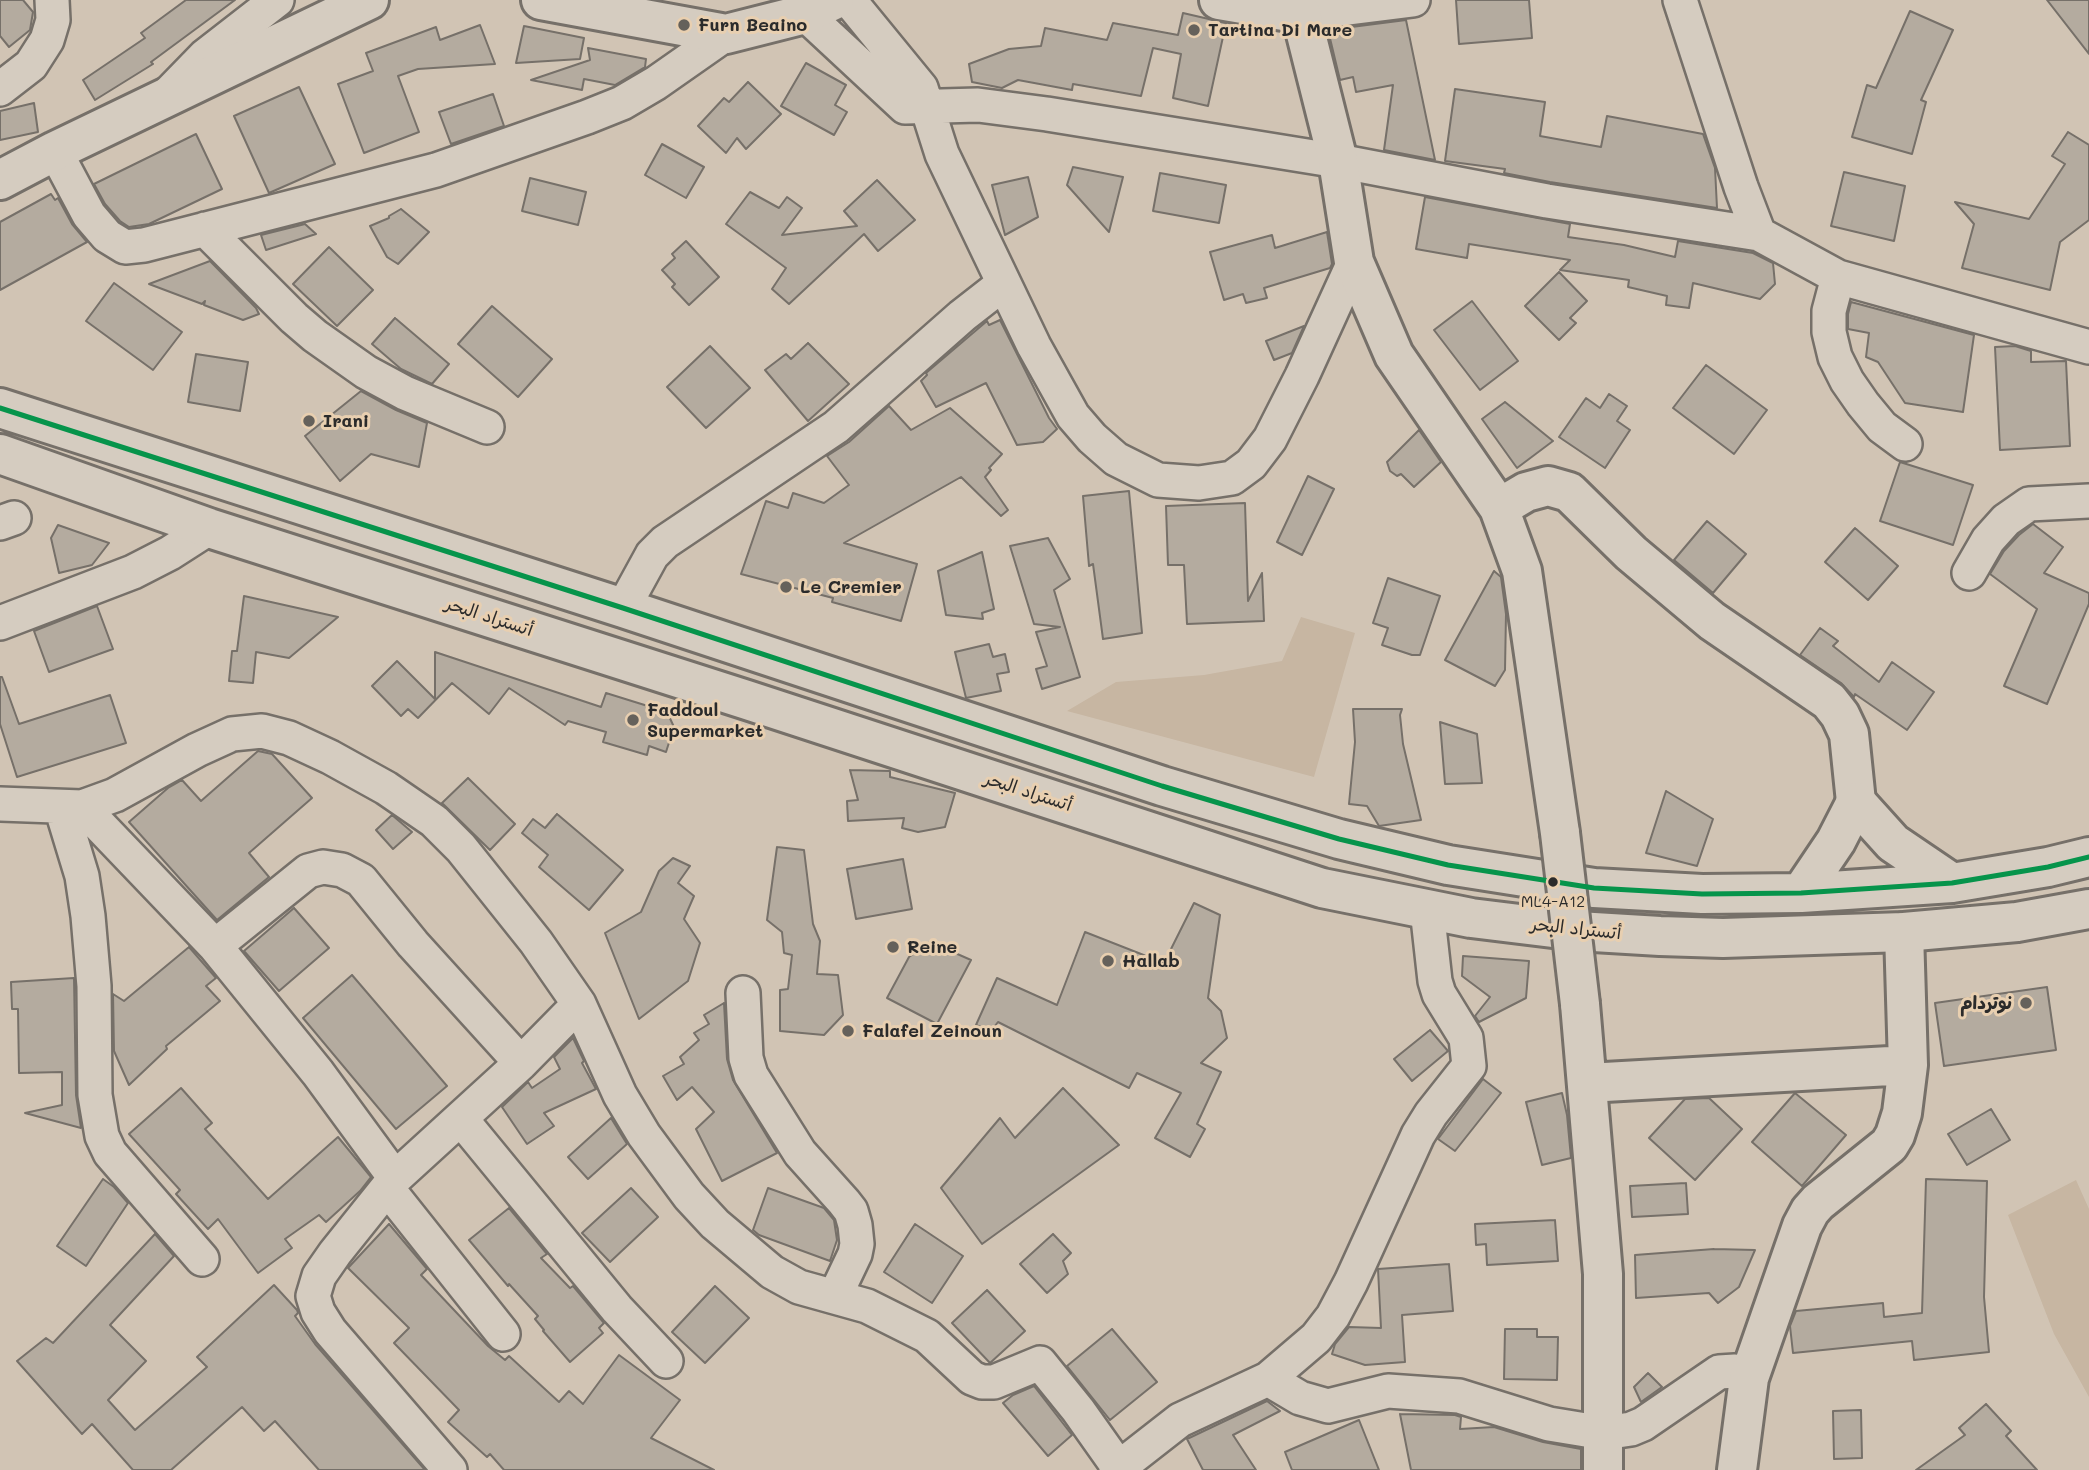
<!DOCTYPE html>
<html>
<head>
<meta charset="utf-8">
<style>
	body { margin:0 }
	canvas { display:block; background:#d1c4b4 }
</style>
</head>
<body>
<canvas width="2089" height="1470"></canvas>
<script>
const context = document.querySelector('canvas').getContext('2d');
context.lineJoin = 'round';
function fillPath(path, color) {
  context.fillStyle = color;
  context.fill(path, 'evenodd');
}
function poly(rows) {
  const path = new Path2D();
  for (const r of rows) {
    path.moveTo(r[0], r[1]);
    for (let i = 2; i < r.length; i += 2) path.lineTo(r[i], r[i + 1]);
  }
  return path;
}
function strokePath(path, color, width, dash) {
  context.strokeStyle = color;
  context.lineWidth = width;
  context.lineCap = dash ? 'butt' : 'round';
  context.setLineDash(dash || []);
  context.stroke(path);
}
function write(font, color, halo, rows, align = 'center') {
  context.font = font + ' Mali,"Playpen Sans Arabic",sans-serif';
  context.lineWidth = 6;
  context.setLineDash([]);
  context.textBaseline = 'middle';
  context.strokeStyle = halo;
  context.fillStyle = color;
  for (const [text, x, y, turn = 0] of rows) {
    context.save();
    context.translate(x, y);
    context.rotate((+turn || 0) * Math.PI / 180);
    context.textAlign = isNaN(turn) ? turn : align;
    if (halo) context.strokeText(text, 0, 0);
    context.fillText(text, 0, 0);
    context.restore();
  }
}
const green = poly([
	[1301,617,1355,633,1314,777,1067,711,1116,682,1204,675,1282,661],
	[2076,1180,2089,1209,2089,1397,2054,1334,2008,1215]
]);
const building = poly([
	[0,0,23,0,33,12,30,30,9,47,0,36,0,0],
	[186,0,235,0,151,62,153,64,95,100,83,80,145,38,141,33,186,0],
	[1456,0,1529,0,1532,38,1459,44,1456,0],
	[2047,0,2089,0,2089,54,2047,0],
	[1910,11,1953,30,1921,100,1926,102,1912,154,1852,137,1867,85,1876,88,1910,11],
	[1183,13,1226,23,1208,106,1173,98,1181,54,1153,48,1141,96,1073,84,1072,90,1018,80,1002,88,972,82,969,64,1009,49,1041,46,1045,28,1107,40,1113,23,1178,35,1183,13],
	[1406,20,1435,160,1384,150,1393,85,1356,92,1353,77,1340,80,1328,30,1406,20],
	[480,25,495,64,418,69,398,76,419,132,364,153,338,84,373,71,366,53,436,27,440,40,480,25],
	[524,26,584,38,580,59,516,63,524,26],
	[588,48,646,59,645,67,615,85,584,79,582,90,531,80,590,60,588,48],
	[806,63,846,85,835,105,847,112,834,135,781,106,806,63],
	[748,82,781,114,746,149,737,138,726,153,698,126,724,98,729,102,748,82],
	[299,87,335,164,269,193,234,116,299,87],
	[1455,89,1545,102,1540,136,1601,147,1607,116,1703,134,1715,168,1717,208,1550,182,1504,173,1505,169,1445,161,1455,89],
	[493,94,504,126,451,144,439,112,493,94],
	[34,103,38,132,0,140,0,111,34,103],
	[2068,132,2089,145,2089,220,2060,242,2050,290,1962,268,1974,224,1955,202,2029,219,2065,164,2052,156,2068,132],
	[196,134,222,189,149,224,129,227,120,221,105,204,94,184,196,134],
	[662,144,704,167,686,198,645,175,662,144],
	[1073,167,1123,177,1109,232,1067,185,1073,167],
	[1844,172,1905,186,1894,241,1831,226,1844,172],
	[1160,173,1226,185,1219,223,1153,211,1160,173],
	[1028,177,1038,217,1005,235,992,185,1028,177],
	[530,178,586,192,578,225,522,211,530,178],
	[877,180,915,220,878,251,864,234,789,304,772,289,786,268,726,224,750,192,779,208,787,197,802,208,782,235,857,226,844,211,877,180],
	[51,194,55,200,58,198,72,224,87,242,0,290,0,222,51,194],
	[1425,197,1570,224,1568,237,1624,245,1675,257,1678,241,1753,253,1773,263,1775,284,1760,299,1693,283,1689,308,1666,305,1667,296,1628,287,1629,280,1560,270,1570,260,1469,244,1467,258,1416,249,1425,197],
	[401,209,429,232,398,264,387,257,370,226,389,218,389,216,401,209],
	[305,224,316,234,266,250,261,235,305,224],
	[1327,232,1332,264,1330,268,1264,288,1267,298,1246,303,1243,294,1224,300,1210,252,1272,235,1275,248,1327,232],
	[686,241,719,277,689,305,672,287,675,284,662,270,675,258,672,254,686,241],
	[329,247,373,290,337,326,293,284,329,247],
	[210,261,256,308,259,314,243,320,204,305,205,301,202,304,149,284,210,261],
	[1559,272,1587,301,1570,318,1576,323,1559,340,1525,306,1559,272],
	[114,283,182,332,153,370,86,321,114,283],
	[1472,301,1518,361,1480,390,1434,330,1472,301],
	[1851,302,1974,335,1963,412,1905,403,1878,362,1866,357,1869,333,1848,329,1848,314,1851,302],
	[492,306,552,359,518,397,458,344,492,306],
	[395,318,449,364,432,384,401,369,372,344,395,318],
	[1000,320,1049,418,1057,429,1043,442,1017,445,986,383,936,407,921,381,927,375,926,373,987,321,989,325,1000,320],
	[1304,326,1292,353,1274,360,1266,341,1304,326],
	[808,343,849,384,808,421,765,370,786,354,791,359,808,343],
	[710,346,750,388,706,428,667,387,710,346],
	[2015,346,2031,351,2031,362,2066,361,2070,446,2000,450,1995,347,2015,346],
	[196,354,248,362,240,411,188,402,196,354],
	[1706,365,1767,410,1734,454,1673,408,1706,365],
	[361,391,396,410,427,423,419,467,371,454,340,481,305,436,361,391],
	[1609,394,1627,406,1617,421,1630,430,1605,468,1559,437,1586,398,1600,408,1609,394],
	[1505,402,1553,441,1517,468,1482,419,1505,402],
	[889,406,911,430,950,408,1002,454,989,468,991,470,985,477,1008,510,1001,516,961,477,844,543,917,564,901,621,832,602,833,598,741,574,766,501,788,508,793,493,824,503,849,485,827,456,849,442,889,406],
	[1419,430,1441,462,1414,487,1401,474,1397,476,1390,471,1387,462,1419,430],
	[1900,462,1973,485,1953,545,1880,521,1900,462],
	[1308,476,1334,489,1302,555,1277,542,1308,476],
	[1129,491,1142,633,1103,639,1093,564,1089,566,1083,496,1129,491],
	[1245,503,1248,601,1262,573,1264,621,1187,624,1184,565,1168,565,1166,506,1245,503],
	[1707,521,1746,554,1713,593,1674,560,1707,521],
	[2033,524,2063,547,2044,573,2089,593,2089,604,2047,704,2004,686,2037,609,1990,574,2004,551,2019,535,2033,524],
	[58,525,109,543,92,565,59,573,51,538,58,525],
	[1855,528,1898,566,1868,600,1825,562,1855,528],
	[1048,538,1070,579,1054,590,1080,677,1042,689,1036,669,1047,666,1036,632,1060,627,1034,624,1010,546,1048,538],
	[982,552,994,609,982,613,983,619,946,615,938,571,982,552],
	[1494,571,1501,577,1506,614,1505,670,1495,686,1445,660,1494,571],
	[1388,578,1440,596,1420,655,1412,655,1382,645,1388,628,1373,623,1388,578],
	[244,596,338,617,289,658,256,652,253,683,229,681,232,651,237,651,244,596],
	[97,606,113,649,49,672,34,631,97,606],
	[1820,628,1838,641,1833,646,1879,682,1892,662,1934,692,1907,730,1855,694,1854,697,1841,683,1800,655,1820,628],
	[989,644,993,657,1005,654,1009,672,997,674,1001,691,966,698,955,652,989,644],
	[435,652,601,707,606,693,667,712,674,727,666,752,649,746,647,755,603,742,606,732,568,721,565,725,509,688,489,714,452,683,418,718,408,709,401,716,372,686,397,661,435,699,435,652],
	[0,677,2,677,19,724,110,695,126,743,17,777,0,724,0,677],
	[1353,709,1402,709,1400,715,1403,744,1421,820,1379,826,1367,806,1349,804,1355,742,1353,709],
	[1440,722,1477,734,1482,783,1445,784,1440,722],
	[258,751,272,754,312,798,249,853,269,877,217,920,129,822,168,788,182,780,201,801,258,751],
	[850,770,890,771,890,777,955,793,945,827,918,832,902,828,904,818,848,821,847,801,858,800,850,770],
	[468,778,515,824,490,850,442,803,468,778],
	[1666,791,1713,819,1697,866,1646,853,1666,791],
	[557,814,623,870,589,910,539,867,548,855,522,833,533,819,545,828,557,814],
	[392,815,412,832,393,849,376,830,392,815],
	[777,847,804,850,813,924,820,941,817,974,838,975,843,1015,824,1035,780,1031,780,990,788,989,792,955,784,953,782,932,767,920,777,847],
	[673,858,690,866,678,883,694,896,684,919,700,943,688,981,639,1019,605,933,641,912,659,871,673,858],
	[903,859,912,909,856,919,847,869,903,859],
	[1194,903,1220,915,1208,998,1221,1011,1227,1038,1201,1063,1221,1072,1197,1124,1205,1129,1190,1157,1155,1138,1181,1093,1137,1073,1129,1088,998,1022,991,1031,976,1025,997,978,1057,1005,1085,932,1164,963,1194,903],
	[294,908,329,948,279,991,244,951,294,908],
	[930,942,971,960,937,1024,887,998,909,957,930,942],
	[189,947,216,978,206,986,220,1001,166,1046,167,1049,129,1085,114,1051,113,994,124,1001,189,947],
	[1463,956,1529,961,1526,998,1479,1022,1475,1016,1490,997,1462,976,1463,956],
	[352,975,447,1086,396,1129,303,1018,352,975],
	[74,978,76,1095,81,1128,25,1113,62,1105,62,1072,19,1073,18,1009,12,1009,11,982,74,978],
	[2047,987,2056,1050,1944,1066,1935,1003,2047,987],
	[724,1003,727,1059,733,1080,777,1153,722,1181,696,1129,714,1112,692,1087,677,1100,663,1076,684,1064,680,1057,699,1040,694,1033,709,1024,704,1015,724,1003],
	[1430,1030,1448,1051,1412,1081,1394,1059,1430,1030],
	[573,1038,584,1061,582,1063,596,1089,544,1113,554,1126,527,1144,502,1107,528,1082,532,1088,560,1069,554,1057,573,1038],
	[1483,1079,1501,1093,1455,1151,1438,1139,1483,1079],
	[181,1088,212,1123,205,1129,268,1199,338,1137,371,1177,360,1191,326,1222,319,1215,285,1239,292,1248,258,1273,218,1219,208,1229,176,1194,180,1190,129,1134,181,1088],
	[1063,1088,1119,1145,982,1244,941,1188,1000,1118,1015,1138,1063,1088],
	[1562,1093,1567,1115,1571,1158,1542,1165,1526,1102,1562,1093],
	[1795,1093,1846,1135,1802,1186,1752,1142,1795,1093],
	[1709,1098,1742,1129,1695,1180,1649,1138,1685,1099,1709,1098],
	[1991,1109,2010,1140,1967,1165,1948,1134,1991,1109],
	[611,1118,627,1144,588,1179,568,1157,611,1118],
	[103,1179,114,1187,128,1203,86,1266,57,1246,103,1179],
	[1926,1179,1987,1181,1984,1297,1989,1352,1914,1360,1912,1341,1793,1353,1790,1326,1796,1311,1883,1303,1884,1317,1922,1313,1926,1179],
	[1686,1183,1688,1214,1632,1217,1630,1186,1686,1183],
	[631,1188,658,1217,610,1262,582,1233,631,1188],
	[768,1188,824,1208,834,1220,837,1240,830,1261,759,1235,753,1230,768,1188],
	[509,1208,547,1254,541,1258,570,1288,573,1286,604,1323,599,1328,603,1333,570,1362,543,1331,544,1330,535,1319,538,1316,509,1284,508,1286,469,1240,509,1208],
	[1555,1220,1558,1261,1487,1265,1486,1244,1476,1245,1475,1224,1555,1220],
	[389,1224,427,1269,421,1275,488,1346,505,1360,509,1356,559,1402,569,1391,583,1404,619,1355,680,1400,651,1438,714,1470,504,1470,490,1454,487,1457,448,1422,459,1410,394,1343,409,1328,348,1268,389,1224],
	[915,1224,963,1256,932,1303,884,1272,915,1224],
	[155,1234,174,1256,110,1325,146,1361,108,1400,135,1430,207,1367,197,1357,274,1285,297,1310,298,1313,295,1316,315,1344,425,1470,319,1470,275,1421,264,1431,242,1407,171,1470,133,1470,92,1424,82,1434,17,1361,46,1338,53,1343,155,1234],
	[1053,1234,1071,1253,1063,1261,1068,1274,1047,1293,1020,1264,1053,1234],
	[1714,1249,1755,1250,1739,1287,1718,1303,1709,1293,1636,1298,1635,1255,1714,1249],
	[1449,1264,1453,1311,1402,1315,1405,1362,1365,1365,1332,1354,1335,1344,1349,1327,1381,1328,1378,1269,1449,1264],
	[715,1286,749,1318,705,1363,672,1332,715,1286],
	[987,1290,1025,1331,990,1363,952,1323,987,1290],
	[1112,1329,1157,1382,1110,1420,1067,1366,1112,1329],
	[1505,1329,1537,1329,1537,1337,1558,1337,1557,1380,1504,1379,1505,1329],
	[1648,1373,1662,1387,1641,1402,1634,1387,1648,1373],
	[1034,1386,1072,1435,1048,1456,1003,1403,1013,1395,1034,1386],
	[1267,1401,1280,1411,1233,1435,1256,1470,1203,1470,1187,1439,1267,1401],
	[1986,1404,2011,1431,2006,1436,2037,1470,1916,1470,1965,1435,1959,1428,1986,1404],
	[1861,1410,1862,1458,1834,1459,1833,1411,1861,1410],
	[1400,1414,1455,1415,1461,1417,1460,1429,1494,1427,1543,1442,1581,1449,1581,1470,1411,1470,1400,1414],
	[1359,1420,1379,1470,1292,1470,1285,1452,1359,1420]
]);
const minor = poly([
	[849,0,921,88,942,154,1034,346,1073,416,1092,438,1116,459,1158,480,1199,483,1232,478,1251,464,1270,439,1302,376,1354,262],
	[1680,0,1741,187,1759,234],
	[805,14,905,107,978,105,1047,114,1338,161,1547,201,1759,234,1838,277,2089,347],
	[1301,14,1413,0],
	[0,89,31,65,47,40,53,20,52,0],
	[170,92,205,56,277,0],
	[55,151,89,215,107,236,125,247,144,245,436,170,587,117,622,103,656,83,726,34],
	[205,229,294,318,315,336,366,372,405,393,487,427],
	[1838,277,1829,311,1829,332,1835,357,1847,381,1863,404,1882,427,1905,444],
	[0,523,14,518],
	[1969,573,1988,540,2006,520,2029,504,2089,501],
	[623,608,652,555,665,542,836,427,962,316,1003,284],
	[0,623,133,572,170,553,209,528],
	[0,804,82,807,115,795,197,750,232,734,262,731,289,738,330,757,386,788,434,821,461,848,536,942,579,1004,620,1095,644,1135,689,1196,715,1224,772,1272,799,1287,867,1306,927,1336,972,1378,982,1382,994,1382,1040,1363,1078,1410,1119,1468],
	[61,807,82,876,88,916,94,986,95,1095,102,1136,110,1153,202,1259],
	[82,807,215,946,318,1073,395,1178,521,1063,579,1004],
	[215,946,308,871,323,867,342,870,361,880,413,944,521,1063],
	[743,993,746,1058,751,1075,800,1153,844,1202,851,1211,855,1225,857,1244,855,1254,835,1296],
	[461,1119,617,1309,666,1361],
	[395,1178,335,1253,319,1276,313,1296,318,1312,330,1331,450,1470],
	[387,1188,503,1334],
	[1268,1379,1300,1398,1328,1406,1388,1391,1459,1396,1549,1424,1604,1433,1631,1429,1643,1424,1719,1372,1735,1371,1749,1378],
	[1116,1470,1180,1420,1268,1379,1316,1338,1333,1316,1351,1282,1418,1135,1431,1114,1469,1066,1466,1038,1439,994,1435,981,1427,909]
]);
const major = poly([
	[541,0,726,34,805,14,834,0],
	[1219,0,1301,14],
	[1294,0,1301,14,1338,161,1354,262,1394,355,1499,508,1522,571,1560,833],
	[0,180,55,151,369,0],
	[1499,508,1526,492,1548,486,1569,492,1631,553,1712,621,1829,701,1840,715,1849,734,1856,802],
	[1580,1004,1603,1274,1603,1470],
	[1587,1083,1908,1065],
	[1737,1470,1749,1378,1802,1226,1810,1211,1818,1202,1889,1145,1895,1135,1902,1113,1908,1065,1904,932]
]);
const highway = poly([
	[0,408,623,608,1162,786,1339,839,1448,865,1594,888,1702,894,1801,893,1952,883,2048,867,2089,857],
	[0,454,209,528,747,700,1322,888,1471,918,1577,931,1660,936,1723,938,1904,932,2017,922,2089,909],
	[1801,893,1836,841,1856,802,1893,843,1952,883]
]);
const majorBridge = poly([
	[1560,833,1580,1004]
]);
const bus1 = poly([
	[0,408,623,608,1162,786,1339,839,1448,865,1594,888,1702,894,1801,893,1952,883,2048,867,2089,857]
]);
const markers = [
	[684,25,7,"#65615b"],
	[1194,30,7,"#65615b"],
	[309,421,7,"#65615b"],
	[786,587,7,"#65615b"],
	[633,720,7,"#65615b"],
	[1553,882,6,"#2b2b2b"],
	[893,947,7,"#65615b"],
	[1108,961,7,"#65615b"],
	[2026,1003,7,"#65615b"],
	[848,1031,7,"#65615b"]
];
const busNames = [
	["ML4-A12",1553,902]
];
const poiNames = [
	["Furn Beaino",698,25],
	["Tartina Di Mare",1208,30],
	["Irani",323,421],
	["Le Cremier",800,587],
	["Faddoul",647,710],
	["Supermarket",647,731],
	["Reine",907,947],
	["Hallab",1122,961],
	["نوتردام",2012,1003,"right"],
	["Falafel Zeinoun",862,1031]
];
const streetNames = [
	["أتستراد البحر",489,617,18],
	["أتستراد البحر",1028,792,18],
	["أتستراد البحر",1576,929,6]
];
fillPath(green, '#c7b6a2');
fillPath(building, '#b4ab9f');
strokePath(building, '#767069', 2);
strokePath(minor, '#767069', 38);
strokePath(major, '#767069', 44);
strokePath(highway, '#767069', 44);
strokePath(minor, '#d5ccc0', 33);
strokePath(major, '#d5ccc0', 38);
strokePath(highway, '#d5ccc0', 38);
strokePath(majorBridge, '#767069', 44, []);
strokePath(majorBridge, '#d5ccc0', 38);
strokePath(bus1, '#06944b', 5);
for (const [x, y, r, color] of markers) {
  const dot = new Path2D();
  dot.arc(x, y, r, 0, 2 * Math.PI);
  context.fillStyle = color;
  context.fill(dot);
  strokePath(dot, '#e8cfb0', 2.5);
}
write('16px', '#2b2b2b', '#e8cfb0', busNames);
write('bold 18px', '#2b2b2b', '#e8cfb0', poiNames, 'left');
write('18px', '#2b2b2b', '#e8cfb0', streetNames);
</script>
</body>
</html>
